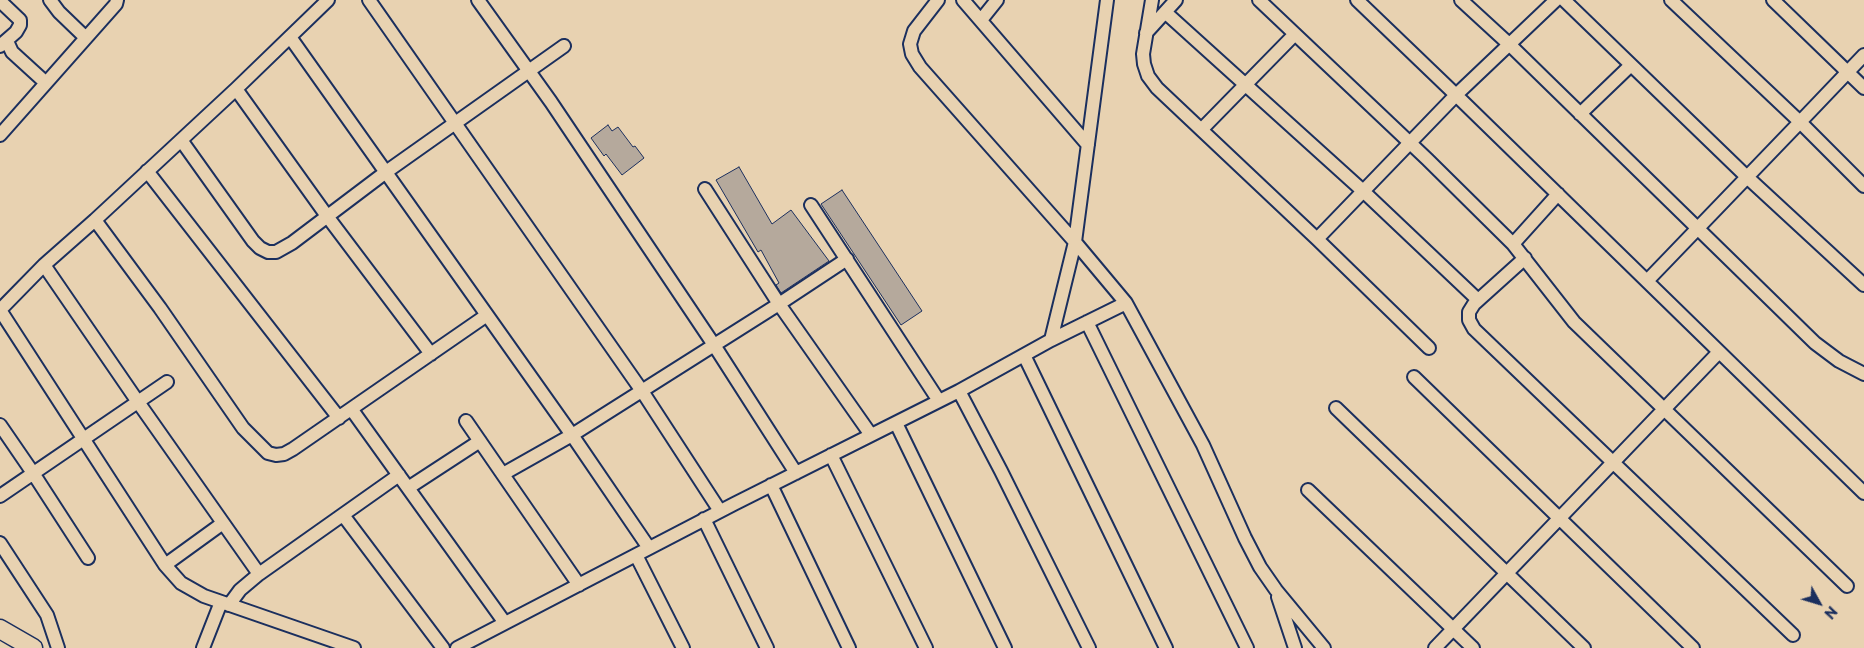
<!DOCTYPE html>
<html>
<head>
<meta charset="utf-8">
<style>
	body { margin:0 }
	#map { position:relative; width:1864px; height:648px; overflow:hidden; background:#e8d2b1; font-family:"Playpen Sans",sans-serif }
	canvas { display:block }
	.north { position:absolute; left:1794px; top:578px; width:50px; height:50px; -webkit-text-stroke:4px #e8d2b1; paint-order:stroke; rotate:129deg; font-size:14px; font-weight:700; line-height:20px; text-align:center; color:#1b2f5e }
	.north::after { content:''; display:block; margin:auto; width:18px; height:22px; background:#1b2f5e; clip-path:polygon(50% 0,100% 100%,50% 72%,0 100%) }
</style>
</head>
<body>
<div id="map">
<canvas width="1864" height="648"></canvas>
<div class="north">N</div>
</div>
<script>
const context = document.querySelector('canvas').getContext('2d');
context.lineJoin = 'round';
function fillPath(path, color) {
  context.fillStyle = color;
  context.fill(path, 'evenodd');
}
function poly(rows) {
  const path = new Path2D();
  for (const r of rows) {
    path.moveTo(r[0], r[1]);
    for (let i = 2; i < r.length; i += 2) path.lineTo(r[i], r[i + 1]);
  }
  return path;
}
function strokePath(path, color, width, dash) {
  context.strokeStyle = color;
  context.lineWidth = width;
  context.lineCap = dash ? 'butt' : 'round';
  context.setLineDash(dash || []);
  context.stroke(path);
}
const building = poly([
	[608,125,612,131,618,127,633,147,635,146,644,158,622,175,606,154,604,156,591,138,608,125],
	[739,167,772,224,791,210,829,261,781,293,776,285,779,283,761,250,758,252,716,180,739,167],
	[842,190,922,311,901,325,821,204,842,190]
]);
const minor = poly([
	[50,0,59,12,86,38],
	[369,0,642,391,720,511],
	[478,0,551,102,714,345,796,473],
	[938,0,914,31,910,44,912,54,920,67,1075,242,1126,303],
	[963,0,1088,145],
	[1152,0,1143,54,1144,64,1148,76,1157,88,1317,239,1429,348],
	[1259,0,1427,159,1513,244,1574,322,1847,586],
	[1461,0,1510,45,1815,343,1839,361,1864,374],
	[1556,0,1456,95,1864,493],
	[1564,0,1747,177,1864,285],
	[1773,0,1864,88],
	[0,1,20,20,20,25,16,32,0,46],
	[1165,12,1363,191,1478,300],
	[981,20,997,0],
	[1146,33,1176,0],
	[290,37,572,435,649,548],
	[7,41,12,52,46,83],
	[1864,55,1800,122,1864,186],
	[236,89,327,216,431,354],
	[1580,114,1631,65],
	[1202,129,1295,34],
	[0,135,116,4,117,0],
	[181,140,253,241,260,248,268,252,276,252,292,243,386,172,564,46],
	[147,171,339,418],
	[705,189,779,304,871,435],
	[811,205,939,401],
	[95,220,160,308,243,428,268,453,276,455,284,454,293,449,487,315],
	[1317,239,1456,95,1357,0],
	[1513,244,1558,194],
	[1525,258,1474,304,1469,312,1469,320,1474,329,1793,635],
	[44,265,138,402,259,574],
	[1647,281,1800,122,1671,0],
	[0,310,165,565,181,583,204,596,354,648],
	[0,310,44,265,95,220,236,89,328,0],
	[1087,322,1247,648],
	[1051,340,1075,242,1107,0],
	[1024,355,1166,648],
	[1414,377,1693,648],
	[959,391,1001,471,1089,648],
	[1336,408,1584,648],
	[352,410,505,623],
	[466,421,579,585],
	[896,423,1005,648],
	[0,425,33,473,88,558],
	[831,455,926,648],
	[503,474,572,435,779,304,847,259],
	[771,485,849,648],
	[408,488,480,441],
	[1308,490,1473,648],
	[0,496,167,382],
	[343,515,443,648],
	[704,519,767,648],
	[0,543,47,615,58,648],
	[636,555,683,648],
	[165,565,223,523],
	[1278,597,1295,648],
	[229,605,240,590,259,574,399,475],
	[203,648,221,602],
	[457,648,734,504,959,391,1051,340,1126,303,1203,445,1245,538,1260,567,1276,590,1324,648],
	[1435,648,1719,352]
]);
const secondary = poly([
	[0,629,33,648]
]);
fillPath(building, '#b5a99c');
strokePath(building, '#1b2f5e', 1);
strokePath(minor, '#1b2f5e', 16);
strokePath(secondary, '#1b2f5e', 21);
strokePath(minor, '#e8d2b1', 12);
strokePath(secondary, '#e8d2b1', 18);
</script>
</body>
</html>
